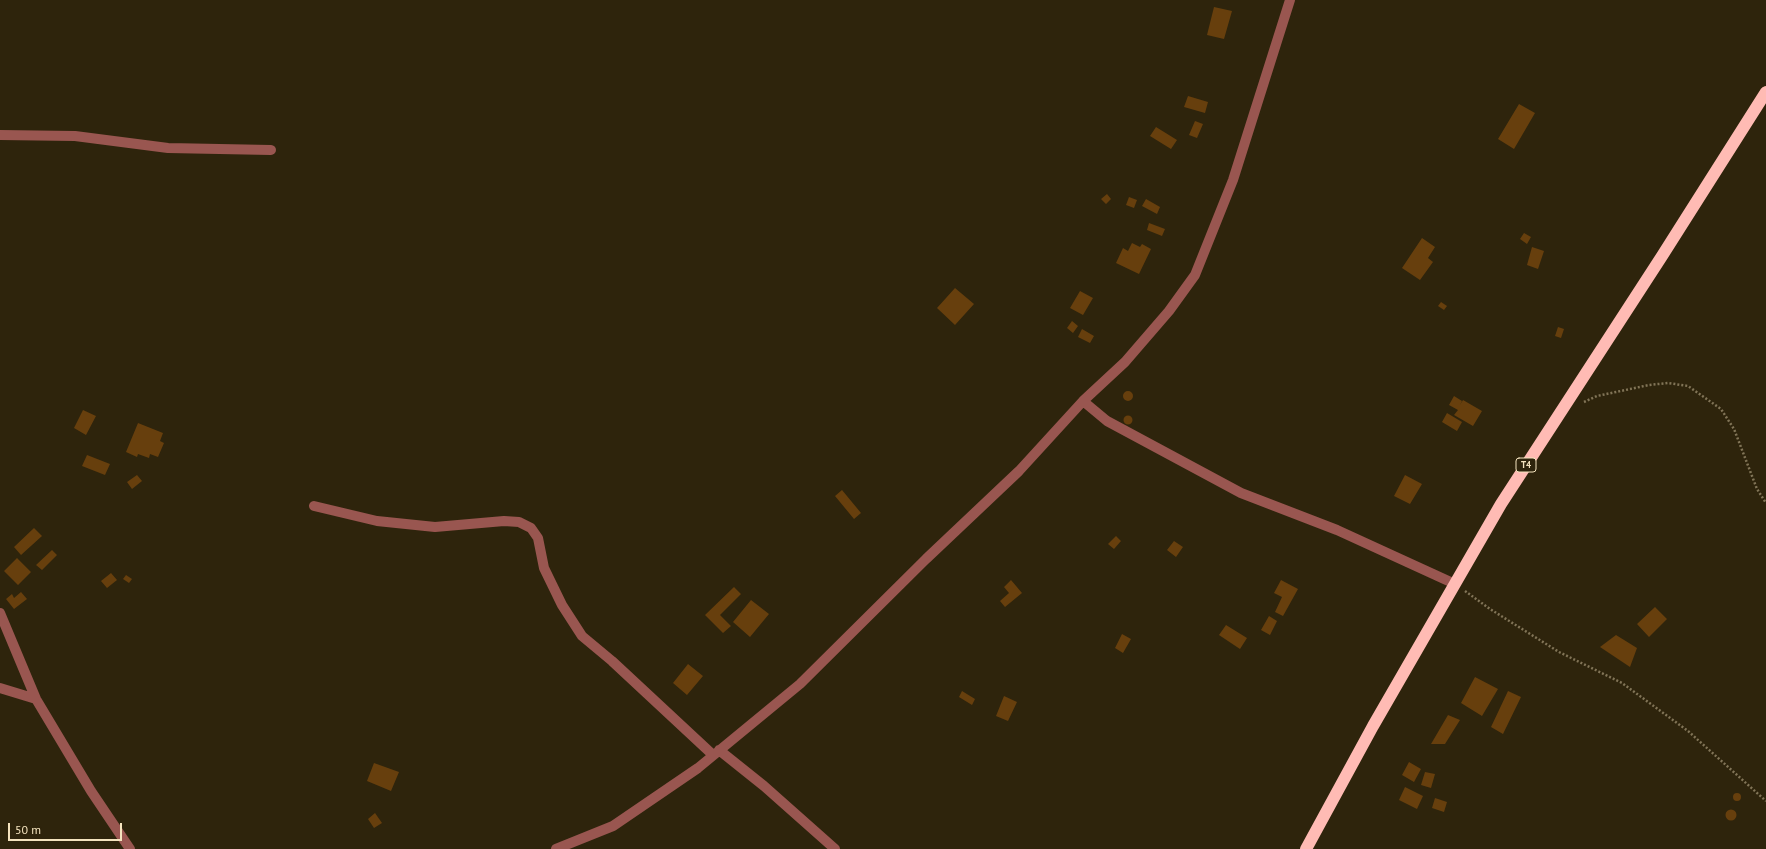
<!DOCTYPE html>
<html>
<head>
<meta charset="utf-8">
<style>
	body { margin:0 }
	#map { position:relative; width:1766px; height:849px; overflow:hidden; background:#2e240c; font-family:"PT Sans",sans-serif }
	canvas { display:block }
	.scale { position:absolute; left:8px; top:823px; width:114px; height:18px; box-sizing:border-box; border:2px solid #f5e4bf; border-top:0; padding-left:5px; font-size:12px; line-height:14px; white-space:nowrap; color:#f5e4bf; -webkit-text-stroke:3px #2e240c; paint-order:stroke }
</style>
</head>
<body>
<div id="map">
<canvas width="1766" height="849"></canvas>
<div class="scale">50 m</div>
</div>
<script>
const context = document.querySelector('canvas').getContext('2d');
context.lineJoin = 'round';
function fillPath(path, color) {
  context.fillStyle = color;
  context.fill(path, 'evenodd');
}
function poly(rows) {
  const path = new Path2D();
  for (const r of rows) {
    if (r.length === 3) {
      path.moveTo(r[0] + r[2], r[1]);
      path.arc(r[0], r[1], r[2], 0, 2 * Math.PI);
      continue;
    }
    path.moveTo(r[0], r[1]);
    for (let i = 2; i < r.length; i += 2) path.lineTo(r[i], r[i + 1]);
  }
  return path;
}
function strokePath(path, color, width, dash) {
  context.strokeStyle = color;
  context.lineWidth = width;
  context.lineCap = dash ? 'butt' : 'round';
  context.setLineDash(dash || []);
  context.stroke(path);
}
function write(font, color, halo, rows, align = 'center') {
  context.font = font + ' "PT Sans",sans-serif';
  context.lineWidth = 3;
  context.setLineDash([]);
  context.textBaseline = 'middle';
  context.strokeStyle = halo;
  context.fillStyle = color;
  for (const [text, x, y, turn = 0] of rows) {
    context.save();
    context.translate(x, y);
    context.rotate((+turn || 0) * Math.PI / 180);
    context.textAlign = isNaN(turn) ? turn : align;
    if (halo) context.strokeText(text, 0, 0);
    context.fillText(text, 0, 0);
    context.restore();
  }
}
const building = poly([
	[1214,7,1232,11,1224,39,1207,35],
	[1188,96,1208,102,1205,113,1184,107],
	[1519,104,1535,113,1514,149,1498,139],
	[1195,121,1203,124,1197,138,1189,135],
	[1156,127,1177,140,1171,149,1150,136],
	[1107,194,1111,199,1106,204,1101,199],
	[1129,197,1137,200,1134,208,1126,205],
	[1146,199,1160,207,1157,214,1142,206],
	[1149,223,1165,229,1162,236,1147,230],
	[1524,233,1531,237,1527,244,1520,239],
	[1422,238,1435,247,1428,258,1433,262,1420,280,1402,268],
	[1132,243,1140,247,1142,244,1151,249,1139,274,1116,263,1123,248,1128,251],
	[1532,247,1544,251,1538,269,1527,265],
	[955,288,974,304,955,325,937,308],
	[1080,291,1093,298,1083,315,1070,308],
	[1441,302,1447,306,1444,310,1438,306],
	[1072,321,1078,326,1073,333,1067,328],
	[1558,327,1564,329,1561,338,1555,336],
	[1082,329,1094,336,1090,343,1078,337],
	[1128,396,5],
	[1454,396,1462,401,1460,405,1463,400,1482,411,1473,426,1454,415,1458,410,1449,405],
	[83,410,96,416,86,435,74,428],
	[1447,413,1462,422,1457,431,1442,422],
	[1128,420,4.5],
	[138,423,163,433,160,441,164,443,158,457,150,454,149,458,138,454,137,457,126,452],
	[87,455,110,464,105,475,82,466],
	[137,475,142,481,132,489,127,482],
	[1405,475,1422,484,1410,504,1394,496],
	[842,490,861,513,854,519,835,496],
	[34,528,42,536,21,555,14,547],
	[1116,536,1121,541,1114,549,1108,544],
	[1174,541,1183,547,1176,557,1167,550],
	[52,550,57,555,42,570,36,565],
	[17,558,31,572,18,585,4,571],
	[111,573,117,580,107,588,101,581],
	[126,575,132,579,129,583,123,579],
	[1011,580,1022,593,1005,607,1000,601,1009,593,1004,587],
	[1281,580,1298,589,1283,616,1275,612,1282,597,1274,593],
	[734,587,741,594,720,615,731,626,723,633,705,615],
	[21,592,27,599,14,609,6,599,12,594,14,598],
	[751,600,769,614,750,637,733,622],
	[1655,607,1667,619,1649,637,1637,624],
	[1269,616,1277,621,1270,635,1261,630],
	[1226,625,1247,638,1240,649,1219,635],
	[1122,634,1131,639,1123,653,1115,648],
	[1616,635,1637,648,1630,667,1600,647],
	[688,664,703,676,687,695,673,683],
	[1475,677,1498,689,1482,716,1461,703],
	[962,691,975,699,972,705,959,697],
	[1508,691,1521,697,1503,734,1491,727],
	[1004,696,1017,702,1008,721,996,716],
	[1448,715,1460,720,1445,744,1431,744],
	[1409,762,1421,769,1414,782,1402,775],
	[374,763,399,772,391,791,367,781],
	[1425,772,1435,774,1431,788,1421,785],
	[1405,787,1423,796,1417,809,1399,800],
	[1737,797,4],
	[1435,798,1447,802,1444,812,1432,808],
	[1731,815,5.5],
	[375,813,382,823,374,828,368,819]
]);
const path = poly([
	[1584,402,1597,396,1649,385,1668,383,1688,386,1721,409,1734,429,1757,489,1766,503],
	[1465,591,1490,609,1559,652,1622,683,1688,731,1766,801]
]);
const minor = poly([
	[0,135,75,136,168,148,271,150],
	[1083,401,1107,421,1241,493,1337,530,1455,584],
	[314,506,377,521,435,527,504,521,519,522,531,528,538,538,544,568,562,605,582,636,612,661,713,755],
	[0,613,36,699,91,791,130,849],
	[0,688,36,699],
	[719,750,764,786,835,849],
	[556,849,613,826,698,768,800,684,926,559,1019,471,1083,401,1125,362,1169,311,1195,275,1233,180,1290,0]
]);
const highway = poly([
	[1306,849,1373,726,1501,504,1662,256,1766,92]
]);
const shields = [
	[1526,465,20]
];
const shieldNames = [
	["T4",1526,465]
];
fillPath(building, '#673f0d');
strokePath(path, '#817457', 2.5, [2, 2]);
strokePath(minor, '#995650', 10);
strokePath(highway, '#ffbbb4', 12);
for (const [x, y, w] of shields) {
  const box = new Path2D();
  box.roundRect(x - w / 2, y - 7, w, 14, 3);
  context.fillStyle = '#2e240c';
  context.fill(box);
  strokePath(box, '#f5e4bf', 1);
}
write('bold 9px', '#f5e4bf', null, shieldNames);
</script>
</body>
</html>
